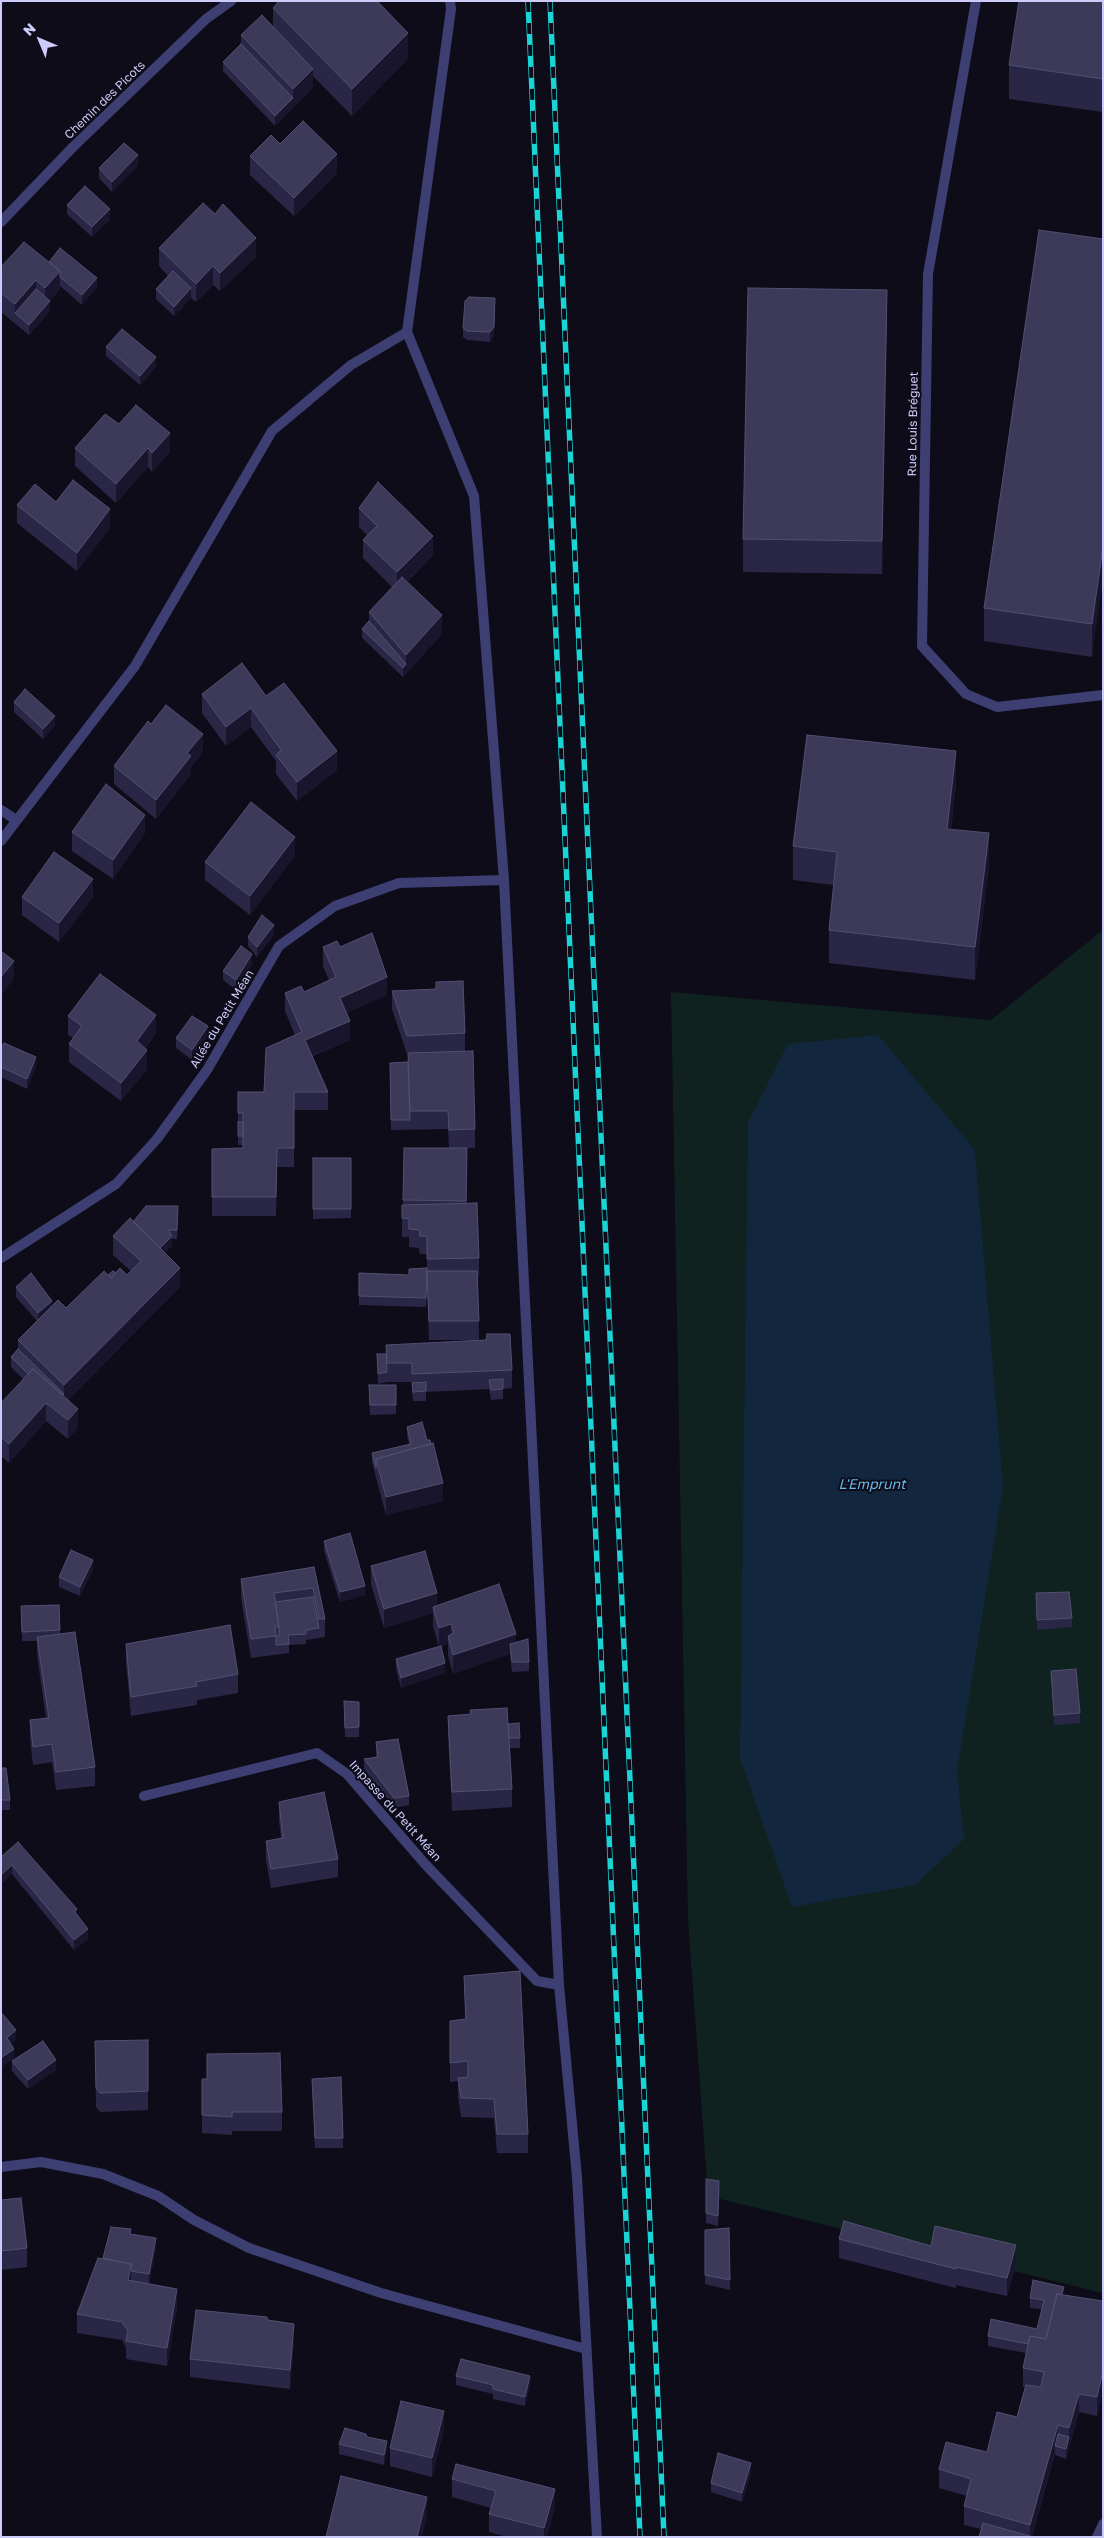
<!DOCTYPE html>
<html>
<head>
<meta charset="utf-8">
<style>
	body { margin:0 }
	#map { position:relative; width:1104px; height:2538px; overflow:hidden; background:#0e0c19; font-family:"Golos Text",sans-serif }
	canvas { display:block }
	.frame { position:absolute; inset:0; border:2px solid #cccbf9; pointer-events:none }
	.north { position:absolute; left:15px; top:15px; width:50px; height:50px; -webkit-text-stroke:4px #0e0c19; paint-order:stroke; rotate:315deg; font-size:14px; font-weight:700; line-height:20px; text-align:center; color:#cccbf9 }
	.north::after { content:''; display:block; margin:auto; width:18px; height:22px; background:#cccbf9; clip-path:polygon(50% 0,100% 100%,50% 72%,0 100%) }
</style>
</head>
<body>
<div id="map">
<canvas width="1104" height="2538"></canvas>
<div class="frame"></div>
<div class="north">N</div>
</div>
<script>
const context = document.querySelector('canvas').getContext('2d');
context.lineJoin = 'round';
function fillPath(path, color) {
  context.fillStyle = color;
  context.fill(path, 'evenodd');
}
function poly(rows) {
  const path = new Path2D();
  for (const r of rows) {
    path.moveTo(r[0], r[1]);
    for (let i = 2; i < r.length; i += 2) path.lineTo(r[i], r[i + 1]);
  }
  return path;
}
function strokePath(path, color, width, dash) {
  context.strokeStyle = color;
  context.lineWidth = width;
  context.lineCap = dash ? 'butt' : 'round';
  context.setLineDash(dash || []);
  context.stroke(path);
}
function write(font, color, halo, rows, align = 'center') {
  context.font = font + ' "Golos Text",sans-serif';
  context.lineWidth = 4;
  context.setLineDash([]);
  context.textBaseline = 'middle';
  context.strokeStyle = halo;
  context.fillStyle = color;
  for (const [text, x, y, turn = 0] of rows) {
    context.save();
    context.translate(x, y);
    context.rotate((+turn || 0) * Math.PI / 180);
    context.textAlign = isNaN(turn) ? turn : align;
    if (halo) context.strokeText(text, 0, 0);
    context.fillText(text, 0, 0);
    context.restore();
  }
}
const green = poly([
	[1103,930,1103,2293,708,2196,688,1920,671,992,991,1020]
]);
const water = poly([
	[878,1035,975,1150,1003,1486,957,1772,964,1839,915,1885,792,1907,740,1758,748,1123,788,1044]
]);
const street = poly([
	[450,1,451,9,407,332,474,496,504,880,559,1985,577,2177,597,2537],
	[976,1,928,274,922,646,966,694,997,707,1103,695],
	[1,222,73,147,206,19,231,1],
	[1,810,16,820],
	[1,841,135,666,272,431,351,365,407,332],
	[1,1258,116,1184,157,1139,207,1070,279,946,335,906,399,883,504,880],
	[144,1796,317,1753,347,1774,425,1864,537,1981,559,1985],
	[1,2167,41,2162,103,2174,158,2196,194,2220,249,2248,381,2293,586,2349],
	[1097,2537,1103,2524]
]);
const rail = poly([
	[528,1,640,2537],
	[550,1,664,2537]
]);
const wall = poly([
	[1103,1,1103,112,1009,99,1009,65],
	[273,8,408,59,352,116,313,76,313,88,275,126,223,71,223,62,241,44,241,35,273,26],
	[280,144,337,173,294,216,250,175,250,156],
	[138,165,112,192,99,178,99,168],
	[67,205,110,219,92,237,67,214],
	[1103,239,1092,657,984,641,984,608],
	[159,248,256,257,220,291,213,285,196,302,191,298,174,316,156,299,156,289,168,276,159,266],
	[49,262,97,287,82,305,60,286,60,289,50,301,50,311,29,335,1,312,1,267],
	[495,307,494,336,490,342,467,340,463,337,463,328],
	[887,323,882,574,743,572,743,539],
	[106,347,156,367,140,385,106,356],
	[119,424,170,452,152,472,148,467,116,503,75,466,75,448],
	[56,502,110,528,77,571,17,523,17,505],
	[359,508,433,555,407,582,442,634,403,677,362,638,362,629,369,621,369,612,392,587,363,558,363,540,367,535,359,527],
	[202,694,266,696,337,770,297,801,276,774,276,761,251,727,226,746,202,713],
	[14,702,55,726,43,739,14,712],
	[151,724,203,752,191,767,191,774,156,819,114,784,114,766],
	[956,784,951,830,989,866,975,980,829,963,829,930,834,885,793,880,793,846],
	[72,832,145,833,113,879,72,851],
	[295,855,250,915,205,880,205,862],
	[22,897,93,897,59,942,22,915],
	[274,934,257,957,248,946,248,937],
	[323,947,340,947,387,995,346,1013,350,1040,312,1056,328,1092,328,1110,294,1110,294,1167,277,1167,276,1216,212,1216,212,1149,243,1148,243,1145,238,1145,238,1092,264,1092,295,1035,285,1011,285,993,304,992,329,980,323,966],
	[252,963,236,990,223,980,223,971],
	[392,991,465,1033,465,1051,475,1129,475,1148,467,1148,467,1203,479,1258,479,1276,478,1276,479,1340,429,1340,427,1290,426,1307,359,1305,359,1273,409,1275,409,1269,427,1268,427,1254,420,1254,419,1248,409,1247,409,1237,402,1237,402,1205,403,1205,404,1148,449,1148,448,1129,391,1130,390,1063,408,1062,408,1054,407,1054,392,1009],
	[68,1016,156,1033,145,1049,147,1069,121,1101,69,1062,69,1044,73,1038,68,1035],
	[208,1035,192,1060,176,1048,176,1038],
	[1,1047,36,1066,27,1089,1,1077],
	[313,1158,351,1158,351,1218,313,1219],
	[178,1216,177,1239,172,1239,172,1245,165,1253,180,1287,68,1400,78,1427,68,1439,46,1421,9,1463,1,1456,1,1403,23,1379,11,1367,11,1357,18,1349,18,1340,37,1321,16,1297,16,1287,52,1306,66,1308,108,1275,116,1273,127,1275,131,1271,113,1255,113,1236,133,1222],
	[386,1345,512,1370,512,1388,503,1389,503,1399,491,1400,489,1389,426,1392,426,1401,413,1401,412,1393,412,1382,387,1382,378,1384,377,1354,386,1354],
	[369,1385,396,1385,396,1414,370,1415],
	[407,1427,427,1440,443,1501,386,1515,372,1462,372,1453,409,1444,407,1436],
	[324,1541,365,1595,340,1602,324,1551],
	[371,1566,437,1606,516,1643,529,1662,529,1671,512,1672,510,1654,453,1674,448,1655,448,1644,441,1646,445,1673,401,1688,396,1669,396,1659,439,1646,433,1626,433,1613,384,1628,371,1584],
	[314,1567,325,1619,325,1637,306,1640,306,1644,289,1645,289,1653,251,1658,241,1598,241,1579],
	[93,1570,80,1596,59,1587,59,1577],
	[1036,1593,1072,1618,1072,1627,1037,1630],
	[59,1605,60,1633,95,1767,95,1786,56,1790,52,1762,33,1765,30,1739,30,1720,46,1718,37,1655,37,1641,22,1641,21,1606],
	[126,1644,238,1674,238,1693,197,1700,197,1705,131,1716,126,1663],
	[1051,1671,1080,1713,1080,1723,1054,1725],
	[344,1701,359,1702,359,1737,345,1737],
	[470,1710,508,1724,520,1738,520,1748,510,1748,512,1789,512,1807,452,1811,448,1735,448,1716,470,1714],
	[376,1742,409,1796,409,1805,394,1808,364,1769,364,1759,376,1757],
	[1,1768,10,1800,10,1810,1,1810],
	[279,1802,338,1859,338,1877,271,1888,266,1860,266,1841,281,1838,279,1820],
	[18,1842,77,1915,88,1939,74,1950,12,1874,1,1884],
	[464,1976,528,2134,528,2153,497,2153,494,2118,461,2117,458,2097,458,2081,450,2082,450,2021,465,2019],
	[95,2041,148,2091,148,2110,100,2112,96,2107],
	[12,2061,56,2070,28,2089,12,2071],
	[341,2077,343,2148,315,2148,312,2079],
	[202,2079,282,2112,282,2131,232,2131,232,2135,202,2133],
	[706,2179,719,2191,718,2226,706,2223],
	[1,2200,27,2248,27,2267,1,2270],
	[729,2228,730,2290,705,2284,705,2230],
	[131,2234,156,2248,149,2284,177,2308,167,2366,126,2359,126,2347,122,2340,77,2333,77,2314,103,2258],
	[839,2239,931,2246,1016,2264,1007,2296,956,2285,956,2288,839,2258],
	[1064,2295,1103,2301,1103,2390,1097,2416,1079,2412,1066,2459,1055,2455,1055,2454,1032,2537,981,2529,964,2525,964,2506,967,2496,939,2488,939,2469,987,2452,1017,2417,1025,2387,1023,2387,1023,2368,1026,2353,988,2346,988,2336,1037,2329,1042,2309,1030,2308,1030,2298],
	[268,2320,294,2342,290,2389,190,2377,190,2359],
	[456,2376,530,2386,525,2406,493,2399,493,2394,456,2385],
	[444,2429,432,2477,390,2466,390,2448],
	[367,2437,387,2450,384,2465,339,2454,339,2444],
	[751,2473,742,2502,711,2492,711,2483],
	[452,2479,555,2507,547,2537,507,2537,489,2532,489,2514,491,2508,452,2497]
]);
const shadedWall = poly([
	[1,1,7,1,1,8],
	[408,33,408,59,352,116,352,89],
	[313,69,313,88,293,108,293,89],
	[293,98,293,108,275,126,275,116],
	[337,154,337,173,294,216,294,198],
	[138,155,138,165,112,192,112,182],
	[110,209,110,219,92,237,92,227],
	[256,238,256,257,220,291,220,273],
	[213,266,213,285,196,302,196,284],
	[60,271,60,289,50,301,50,311,29,335,29,325,45,306,45,288],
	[97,278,97,287,82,305,82,295],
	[36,280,36,299,15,313,15,304],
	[191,288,191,298,174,316,174,307],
	[887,290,887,323,882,574,882,541],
	[495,298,494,336,490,342,490,332],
	[156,357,156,367,140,385,140,376],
	[170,433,170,452,152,472,152,453],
	[148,448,148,467,116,503,116,484],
	[110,509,110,528,77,571,77,553],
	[433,536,433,555,397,591,397,572],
	[1103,547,1103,580,1092,657,1092,624],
	[442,615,442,634,403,677,403,668,406,664,406,655],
	[251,708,251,727,226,746,226,727],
	[55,716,55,726,43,739,43,729],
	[203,734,203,752,191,767,191,774,156,819,156,800,187,753],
	[337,751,337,770,297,801,297,782],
	[956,751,956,784,947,862,947,829],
	[145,815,145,833,113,879,113,860],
	[989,833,989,866,975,980,975,947],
	[295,837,295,855,250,915,250,896],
	[93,879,93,897,59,942,59,923],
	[274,925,274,934,257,957,257,947],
	[252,954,252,963,236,990,236,980],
	[14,961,14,979,1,996,1,977],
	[387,977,387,995,340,1016,340,998],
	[156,1015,156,1033,137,1060,137,1041],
	[350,1021,350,1040,305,1058,305,1040],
	[208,1026,208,1035,192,1060,192,1050],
	[147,1050,147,1069,121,1101,121,1083],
	[36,1057,36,1066,27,1089,27,1079],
	[172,1236,172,1245,156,1262,156,1252],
	[180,1268,180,1287,57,1411,57,1401,64,1394,64,1385],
	[52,1301,52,1311,38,1323,38,1313],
	[46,1403,46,1421,9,1463,9,1444],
	[78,1409,78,1427,68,1439,68,1420],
	[443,1483,443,1501,386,1515,386,1497],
	[93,1560,93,1570,80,1596,80,1587],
	[365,1586,365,1595,340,1602,340,1592],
	[437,1593,437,1611,433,1607,433,1613,384,1628,384,1609],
	[451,1624,451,1643,448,1636,448,1644,439,1647,439,1628],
	[516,1634,516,1652,510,1644,510,1654,453,1674,453,1655],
	[445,1663,445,1673,401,1688,401,1678],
	[12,1865,12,1874,1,1884,1,1875],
	[88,1929,88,1939,74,1950,74,1940],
	[16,2030,16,2040,7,2047,7,2038],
	[14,2049,14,2059,1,2067,1,2058],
	[56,2060,56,2070,28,2089,28,2080],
	[156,2238,156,2248,149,2284,149,2274],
	[1016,2245,1016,2264,1007,2296,1007,2278],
	[131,2264,131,2282,128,2280],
	[177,2289,177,2308,167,2366,167,2348],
	[294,2324,294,2342,290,2389,290,2370],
	[1103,2371,1103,2390,1097,2416,1097,2397],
	[530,2376,530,2386,525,2406,525,2397],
	[1079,2394,1079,2412,1066,2459,1066,2449,1069,2437,1069,2428],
	[444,2411,444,2429,432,2477,432,2458],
	[1058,2425,1058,2444,1055,2446,1055,2454,1032,2537,1030,2537,1030,2525],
	[387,2441,387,2450,384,2465,384,2455],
	[751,2463,751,2473,742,2502,742,2493],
	[555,2489,555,2507,547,2537,544,2537,544,2528],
	[427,2497,427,2516,422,2537,417,2537]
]);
const building = poly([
	[279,1,377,1,408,33,352,89,273,8,279,1],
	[1019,1,1103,1,1103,79,1009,65,1019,1],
	[262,15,313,69,293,89,241,35,262,15],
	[241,44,293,98,275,116,223,62,241,44],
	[303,121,337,154,294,198,250,156,271,135,280,144,303,121],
	[124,143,138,155,112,182,99,168,124,143],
	[85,186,110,209,92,227,67,205,85,186],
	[203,203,215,214,223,204,256,238,220,273,213,266,196,284,159,248,203,203],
	[1039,230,1103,239,1103,547,1092,624,984,608,1039,230],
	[24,242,60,271,45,288,36,280,15,304,1,293,1,267,24,242],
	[60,248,97,278,82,295,60,277,60,271,49,262,60,248],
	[173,271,191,288,174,307,156,289,173,271],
	[748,288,887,290,882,541,743,539,748,288],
	[36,289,50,301,29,325,15,313,36,289],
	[469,297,495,298,494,327,490,332,467,331,463,328,465,301,469,297],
	[122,329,156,357,140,376,106,347,122,329],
	[136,405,170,433,152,453,148,448,116,484,75,448,105,414,119,424,136,405],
	[73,480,110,509,77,553,17,505,35,484,56,502,73,480],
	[378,482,433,536,397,572,363,540,377,526,359,508,378,482],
	[402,577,442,615,406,655,369,612,402,577],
	[369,621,406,664,403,668,362,629,369,621],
	[242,663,266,696,284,683,337,751,297,782,276,755,281,750,251,708,226,727,202,694,242,663],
	[25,689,55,716,43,729,14,702,25,689],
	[166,705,203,734,187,753,191,756,156,800,114,766,148,721,151,724,166,705],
	[807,735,956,751,947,829,989,833,975,947,829,930,837,852,793,846,807,735],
	[106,784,145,815,113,860,72,832,106,784],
	[251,802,295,837,250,896,205,862,251,802],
	[54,852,93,879,59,923,22,897,54,852],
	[262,915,274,925,257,947,248,937,262,915],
	[372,933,387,977,340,998,350,1021,305,1040,328,1092,294,1092,294,1148,277,1148,276,1197,212,1197,212,1149,243,1148,243,1113,238,1113,238,1092,264,1092,266,1048,302,1032,285,993,301,986,304,992,336,977,323,947,337,941,340,947,372,933],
	[241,946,252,954,236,980,223,971,241,946],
	[1,951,14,961,1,977,1,951],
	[100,974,156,1015,137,1041,147,1050,121,1083,69,1044,82,1026,68,1016,100,974],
	[463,981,465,1033,407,1036,392,991,436,989,436,982,463,981],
	[192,1016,208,1026,192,1050,176,1038,192,1016],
	[4,1043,36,1057,27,1079,1,1067,1,1047,4,1043],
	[473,1051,475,1129,449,1130,448,1111,410,1111,408,1053,473,1051],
	[408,1062,410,1120,391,1120,390,1063,408,1062],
	[238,1122,243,1122,243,1136,238,1136,238,1122],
	[404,1148,467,1148,466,1201,403,1200,404,1148],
	[313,1158,351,1158,351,1209,313,1209,313,1158],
	[477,1203,479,1258,427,1259,427,1236,420,1236,419,1230,409,1229,409,1219,402,1218,402,1205,477,1203],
	[146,1206,178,1206,177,1230,168,1230,172,1236,160,1248,133,1222,146,1206],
	[130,1218,180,1268,64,1385,18,1340,58,1300,66,1308,104,1271,111,1278,120,1268,127,1275,141,1261,113,1236,130,1218],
	[427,1268,426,1298,359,1296,359,1273,409,1275,409,1269,427,1268],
	[113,1271,116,1273,111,1278,108,1275,113,1271],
	[427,1271,477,1271,479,1321,429,1321,427,1271],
	[31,1273,52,1301,38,1313,16,1287,31,1273],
	[487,1334,510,1334,512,1370,412,1374,412,1363,387,1363,386,1345,486,1340,487,1334],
	[18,1349,64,1394,63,1395,33,1369,28,1374,11,1357,18,1349],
	[377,1354,386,1354,387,1372,378,1374,377,1354],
	[33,1369,78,1409,68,1420,46,1403,9,1444,1,1437,1,1403,33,1369],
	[503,1379,503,1389,491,1390,489,1380,503,1379],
	[426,1382,426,1391,413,1392,412,1383,426,1382],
	[369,1385,396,1385,396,1405,370,1405,369,1385],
	[422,1422,427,1440,430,1440,431,1444,376,1459,376,1468,372,1453,411,1444,407,1427,422,1422],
	[433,1443,443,1483,386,1497,376,1459,433,1443],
	[350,1533,365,1586,340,1592,324,1541,350,1533],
	[71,1550,93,1560,80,1587,59,1577,71,1550],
	[425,1551,437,1593,384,1609,371,1566,425,1551],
	[314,1567,325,1619,319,1619,313,1588,274,1593,279,1627,275,1627,276,1636,251,1639,241,1579,314,1567],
	[499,1584,516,1634,453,1655,448,1636,454,1633,451,1624,439,1628,433,1607,499,1584],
	[1069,1592,1072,1618,1037,1620,1036,1593,1069,1592],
	[313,1597,319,1628,306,1630,306,1634,288,1635,289,1644,276,1645,276,1636,279,1636,279,1627,275,1602,313,1597],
	[59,1605,60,1630,22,1632,21,1606,59,1605],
	[230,1625,238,1674,196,1682,197,1686,131,1697,126,1644,230,1625],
	[75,1632,95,1767,56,1772,52,1744,33,1747,30,1720,49,1718,37,1637,75,1632],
	[528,1639,529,1662,512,1662,510,1644,528,1639],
	[441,1646,445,1663,401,1678,396,1659,441,1646],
	[1076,1669,1080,1713,1054,1715,1051,1671,1076,1669],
	[344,1701,359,1702,359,1727,345,1728,344,1701],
	[507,1708,512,1789,452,1792,448,1716,471,1714,470,1710,507,1708],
	[519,1723,520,1738,509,1738,508,1724,519,1723],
	[398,1739,409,1796,394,1798,364,1759,378,1757,376,1742,398,1739],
	[1,1768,6,1768,10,1800,1,1800,1,1768],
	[324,1792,338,1859,271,1869,266,1841,283,1838,279,1802,324,1792],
	[18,1842,77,1909,75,1912,88,1929,74,1940,12,1865,1,1875,1,1857,18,1842],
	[520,1971,528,2134,497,2134,494,2099,461,2098,458,2078,468,2077,468,2061,450,2063,450,2021,466,2019,464,1976,520,1971],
	[1,2012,16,2030,7,2038,14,2049,1,2058,1,2012],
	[148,2040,148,2091,100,2093,96,2088,95,2041,148,2040],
	[43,2041,56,2060,28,2080,12,2061,43,2041],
	[280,2053,282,2112,232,2112,232,2117,202,2115,202,2079,207,2079,207,2054,280,2053],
	[341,2077,343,2138,315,2138,312,2079,341,2077],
	[706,2179,719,2181,718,2216,706,2213,706,2179],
	[21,2198,27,2248,1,2251,1,2200,21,2198],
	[844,2221,931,2246,935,2226,1016,2245,1007,2278,956,2267,956,2269,839,2239,844,2221],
	[111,2227,131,2229,130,2234,156,2238,149,2274,131,2271,131,2264,103,2258,111,2227],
	[729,2228,730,2280,705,2275,705,2230,729,2228],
	[98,2258,131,2264,128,2280,177,2289,167,2348,126,2341,128,2331,122,2322,77,2314,98,2258],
	[1033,2280,1064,2287,1062,2294,1057,2294,1046,2339,1030,2336,1028,2344,988,2336,991,2319,1037,2329,1044,2300,1030,2298,1033,2280],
	[1057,2294,1103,2301,1103,2371,1097,2397,1079,2394,1069,2428,1058,2425,1030,2525,964,2506,971,2479,939,2469,946,2442,987,2452,997,2412,1017,2417,1026,2385,1041,2387,1044,2372,1023,2368,1030,2336,1046,2339,1057,2294],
	[196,2310,267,2317,268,2320,294,2324,290,2370,190,2359,196,2310],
	[461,2359,530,2376,525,2397,493,2389,493,2385,456,2376,461,2359],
	[401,2401,444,2411,432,2458,390,2448,401,2401],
	[345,2428,366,2434,367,2437,387,2441,384,2455,339,2444,345,2428],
	[1058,2434,1069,2437,1066,2449,1055,2446,1058,2434],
	[718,2453,751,2463,742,2493,711,2483,718,2453],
	[456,2464,555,2489,544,2528,489,2514,496,2491,452,2479,456,2464],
	[341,2476,427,2497,417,2537,326,2537,341,2476],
	[983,2523,1033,2537,979,2537,983,2523]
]);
const streetNames = [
	["Chemin des Picots",105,100,-44],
	["Rue Louis Bréguet",913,424,-89],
	["Allée du Petit Méan",222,1019,-59],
	["Impasse du Petit Méan",395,1811,48]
];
const waterNames = [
	["L'Emprunt",872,1485]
];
fillPath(green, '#102220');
fillPath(water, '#12273d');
strokePath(street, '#3d3f73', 10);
strokePath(rail, '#1ad4d6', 5.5);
strokePath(rail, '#0e0c19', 4, [11]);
fillPath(wall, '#2a2746');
fillPath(shadedWall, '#18152c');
fillPath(building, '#3c3959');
strokePath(building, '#525072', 1);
write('12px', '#cccbf9', '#0e0c19', streetNames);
write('italic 14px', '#65baed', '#0e0c19', waterNames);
</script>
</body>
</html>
